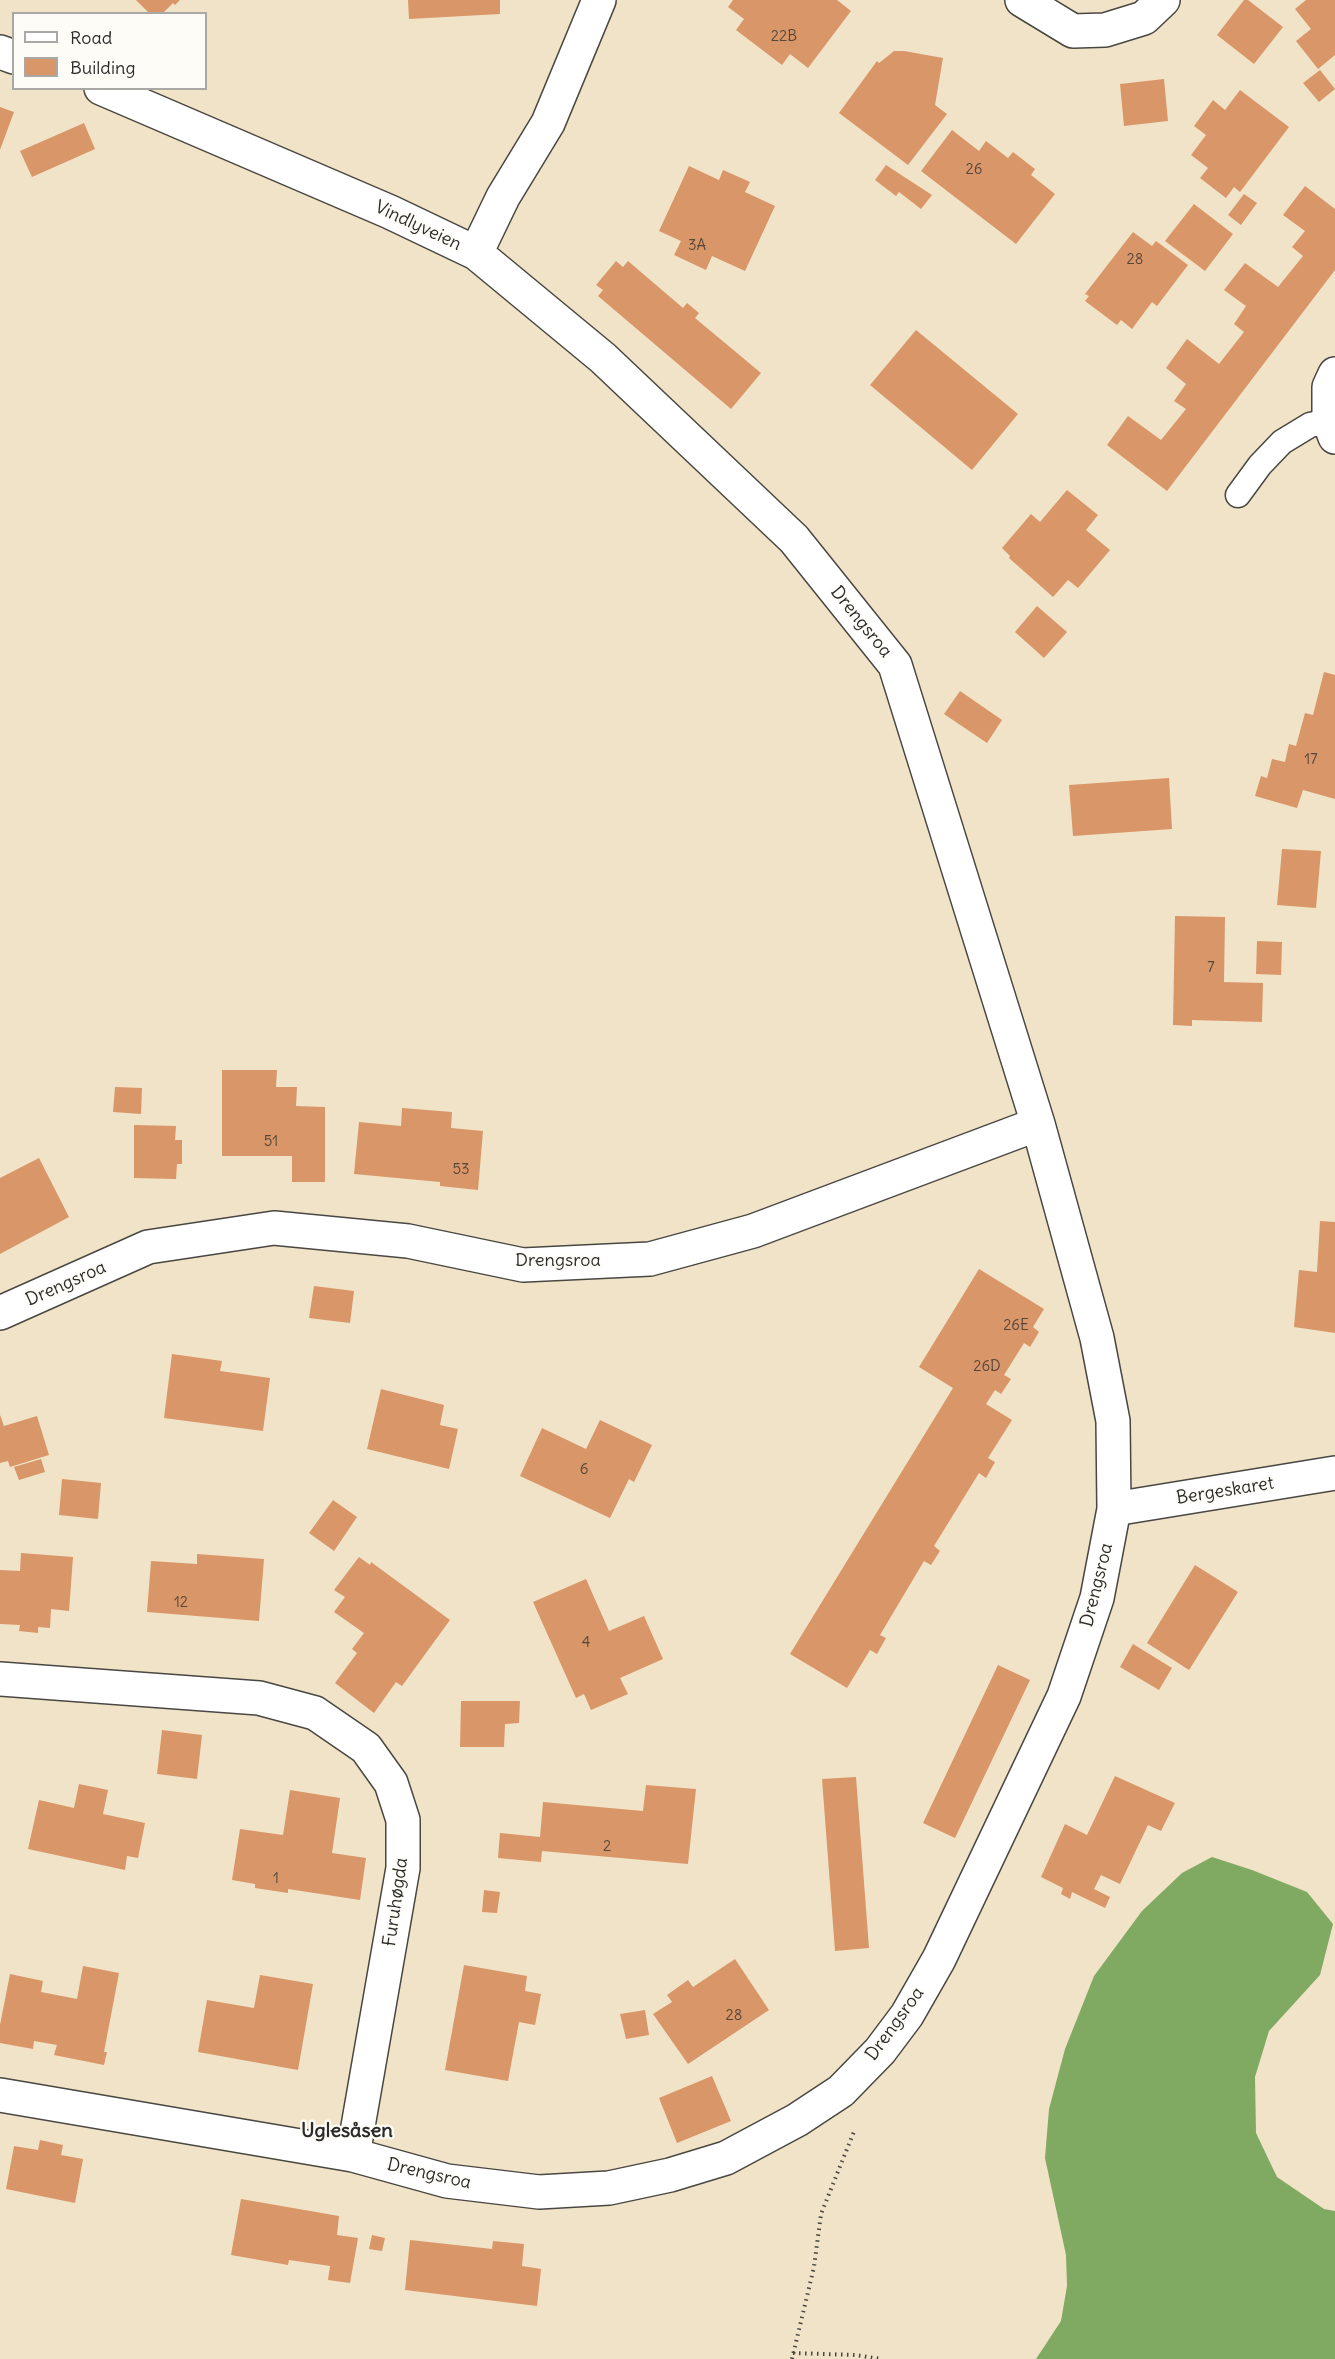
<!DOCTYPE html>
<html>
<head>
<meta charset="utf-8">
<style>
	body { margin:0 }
	#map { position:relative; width:1335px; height:2359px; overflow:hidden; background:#f1e3c7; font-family:Delius,sans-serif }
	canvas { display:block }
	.legend { position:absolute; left:12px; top:12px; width:195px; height:78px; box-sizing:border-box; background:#fdfcf7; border:2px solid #a9a8a5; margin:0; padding:8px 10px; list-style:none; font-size:18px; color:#2b2b2b }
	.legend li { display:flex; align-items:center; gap:12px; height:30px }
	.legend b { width:30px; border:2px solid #a9a8a5 }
</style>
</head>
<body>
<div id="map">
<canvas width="1335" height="2359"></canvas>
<ul class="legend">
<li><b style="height:8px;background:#fff"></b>Road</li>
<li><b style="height:16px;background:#d99668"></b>Building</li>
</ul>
</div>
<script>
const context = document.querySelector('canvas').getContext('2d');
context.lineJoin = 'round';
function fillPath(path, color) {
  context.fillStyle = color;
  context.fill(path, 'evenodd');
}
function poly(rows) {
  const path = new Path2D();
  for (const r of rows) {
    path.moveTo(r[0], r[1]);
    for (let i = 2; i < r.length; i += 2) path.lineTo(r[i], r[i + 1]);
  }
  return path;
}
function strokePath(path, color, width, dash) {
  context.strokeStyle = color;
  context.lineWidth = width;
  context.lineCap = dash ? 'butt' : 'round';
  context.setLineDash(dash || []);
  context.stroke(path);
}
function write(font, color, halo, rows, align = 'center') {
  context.font = font + ' Delius,sans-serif';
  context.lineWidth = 4.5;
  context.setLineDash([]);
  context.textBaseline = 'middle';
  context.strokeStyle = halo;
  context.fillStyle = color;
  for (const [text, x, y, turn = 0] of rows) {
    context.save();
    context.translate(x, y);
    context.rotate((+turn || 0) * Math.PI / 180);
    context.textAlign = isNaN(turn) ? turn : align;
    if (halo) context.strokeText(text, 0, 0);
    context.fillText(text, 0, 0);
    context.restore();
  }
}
const forest = poly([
	[1212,1857,1252,1870,1307,1892,1333,1924,1320,1975,1269,2031,1255,2077,1256,2133,1277,2177,1324,2209,1335,2211,1335,2359,1036,2359,1061,2321,1067,2286,1066,2255,1045,2158,1049,2109,1065,2049,1094,1976,1142,1911,1182,1873]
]);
const building = poly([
	[136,0,180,0,175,5,173,3,162,14,150,14],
	[408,0,500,0,500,14,409,19],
	[733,0,837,0,851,11,808,68,790,54,782,65,736,30,744,19,728,7],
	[1244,0,1248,0,1283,27,1254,64,1217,35],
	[1306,0,1335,0,1335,55,1318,69,1296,41,1311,29,1295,9],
	[894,51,904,51,943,58,935,105,947,114,908,165,839,113,877,61,879,63],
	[1320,70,1335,89,1319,102,1303,83],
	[1164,79,1168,121,1124,126,1120,84],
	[1240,90,1289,127,1240,192,1234,187,1226,198,1200,178,1208,168,1191,155,1206,135,1194,126,1213,100,1225,110],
	[0,107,14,112,0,150],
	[84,123,95,149,32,177,20,151],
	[952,130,979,151,986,141,1008,158,1013,152,1035,169,1031,175,1055,194,1016,244,921,171],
	[886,165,932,195,921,209,899,192,896,196,875,180],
	[689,166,719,180,723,170,750,182,745,192,775,206,745,271,712,256,706,270,674,255,681,241,659,231],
	[1305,186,1335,209,1335,270,1167,491,1107,445,1128,416,1161,440,1186,409,1174,401,1186,384,1166,368,1187,339,1219,364,1244,332,1234,324,1246,306,1224,290,1245,263,1278,287,1303,256,1292,247,1305,231,1283,215],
	[1244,194,1257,203,1241,225,1228,215],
	[1194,204,1233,234,1205,271,1165,241],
	[1133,232,1152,246,1156,241,1188,265,1157,306,1152,302,1132,329,1121,320,1117,325,1085,301,1089,296,1085,294],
	[616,261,623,267,628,261,683,308,687,303,699,313,695,318,761,373,731,409,598,296,603,290,596,285],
	[916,330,1018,414,972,470,870,385],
	[1067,490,1098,515,1086,530,1110,550,1078,588,1068,580,1053,597,1009,558,1010,556,1002,548,1031,514,1040,522],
	[1037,606,1067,632,1044,658,1015,632],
	[1324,672,1335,675,1335,799,1303,790,1297,808,1255,796,1261,776,1267,778,1272,759,1285,762,1289,744,1296,746,1305,713,1313,715],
	[960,691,1002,720,987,743,944,714],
	[1169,778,1172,829,1073,836,1069,785],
	[1282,849,1321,851,1316,908,1277,905],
	[1175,916,1225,917,1224,982,1263,983,1262,1022,1192,1020,1192,1026,1173,1025],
	[1257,941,1282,942,1281,975,1256,974],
	[222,1070,277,1070,276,1087,297,1087,296,1106,325,1107,325,1182,292,1182,292,1156,222,1156],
	[115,1087,142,1088,141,1114,113,1112],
	[402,1108,452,1112,451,1128,483,1131,478,1190,440,1186,440,1182,354,1174,359,1122,401,1126],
	[134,1125,176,1126,175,1140,182,1140,182,1164,177,1164,176,1179,134,1178],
	[39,1158,69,1217,0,1254,0,1178],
	[1320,1221,1335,1222,1335,1333,1294,1327,1299,1270,1317,1272],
	[979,1269,1044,1309,1033,1327,1039,1332,1030,1347,1024,1343,1004,1375,1011,1379,1001,1394,995,1390,986,1404,1012,1420,988,1458,995,1462,986,1478,979,1473,934,1546,940,1551,931,1565,924,1561,880,1635,886,1638,877,1654,870,1650,847,1688,790,1654,953,1388,919,1367],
	[314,1286,354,1291,350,1323,309,1318],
	[172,1354,222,1361,220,1371,270,1378,263,1431,164,1418],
	[381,1389,444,1405,440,1425,458,1429,449,1469,367,1449],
	[0,1415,4,1426,37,1416,49,1455,10,1467,8,1461,0,1463],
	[600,1420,652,1445,634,1482,629,1479,610,1518,520,1476,542,1428,586,1449],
	[41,1459,45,1472,19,1480,14,1467],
	[62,1479,101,1483,98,1519,59,1515],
	[333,1500,357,1517,334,1551,309,1533],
	[21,1553,73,1557,69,1611,51,1609,50,1628,38,1627,38,1633,19,1631,20,1625,0,1624,0,1570,20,1571],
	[197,1554,264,1559,259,1621,147,1612,151,1561,197,1564],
	[359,1557,370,1565,371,1562,450,1620,402,1686,396,1682,374,1713,335,1683,357,1653,352,1649,364,1633,334,1612,345,1597,334,1590],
	[1195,1565,1238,1592,1189,1670,1147,1643],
	[586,1579,609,1631,644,1616,663,1659,620,1678,628,1694,591,1710,584,1694,576,1698,533,1602],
	[1133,1644,1172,1668,1159,1690,1120,1667],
	[998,1665,1030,1680,955,1838,923,1823],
	[461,1701,520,1701,519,1723,505,1724,504,1747,460,1747],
	[162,1730,202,1735,197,1779,157,1774],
	[1115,1776,1175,1803,1161,1831,1148,1825,1120,1884,1101,1875,1094,1889,1110,1897,1105,1908,1072,1892,1070,1899,1061,1894,1063,1888,1041,1877,1065,1824,1087,1835],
	[856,1777,869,1948,835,1951,822,1779],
	[79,1784,108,1790,103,1814,145,1823,138,1858,127,1856,125,1870,28,1849,39,1800,74,1808],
	[646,1785,696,1789,688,1864,542,1851,541,1862,498,1858,500,1833,540,1837,543,1802,643,1811],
	[290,1790,340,1798,332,1853,366,1858,360,1900,288,1889,288,1893,255,1888,255,1884,232,1880,240,1829,283,1835],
	[484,1890,500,1892,497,1913,482,1912],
	[735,1959,769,2010,688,2064,653,2014,672,2002,667,1995,688,1980,693,1987],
	[464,1965,527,1976,525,1991,541,1994,535,2025,519,2022,508,2081,445,2070],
	[83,1966,119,1973,104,2052,107,2052,104,2065,54,2055,57,2045,34,2041,33,2049,0,2043,0,2025,10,1974,43,1981,41,1992,77,1999],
	[260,1975,313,1984,298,2070,198,2052,207,2000,254,2008],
	[645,2010,649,2035,626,2039,620,2014],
	[712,2076,731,2121,677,2143,659,2098],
	[40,2140,63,2145,61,2155,83,2159,75,2203,6,2189,14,2146,38,2150],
	[241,2199,339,2216,337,2235,358,2238,350,2283,328,2280,330,2266,289,2260,288,2265,231,2255],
	[372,2235,385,2238,382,2251,369,2249],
	[410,2240,492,2249,493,2241,524,2244,522,2266,541,2269,537,2306,405,2290]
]);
const path = poly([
	[793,2353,856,2355,881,2359],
	[792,2359,814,2267,821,2214,855,2129]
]);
const lane = poly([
	[1238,495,1260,465,1282,442,1310,425,1329,421]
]);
const street = poly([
	[1022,0,1073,31,1105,30,1144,18,1163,0],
	[0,52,14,57],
	[101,88,390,212,476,253,503,197,548,123,599,0],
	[1335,374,1329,387,1329,421,1335,437],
	[0,1313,148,1247,274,1228,408,1241,523,1265,650,1259,753,1231,1038,1124],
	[1114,1509,1335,1473],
	[0,1679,259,1698,315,1713,366,1748,391,1783,403,1820,403,1868,353,2155],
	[0,2095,353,2155,447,2181,539,2192,609,2188,670,2175,726,2158,797,2120,841,2091,880,2051,907,2015,939,1959,1064,1696,1097,1598,1114,1509,1113,1421,1097,1338,1038,1124,895,665,794,539,603,358,476,253]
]);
const numberNames = [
	["22B",784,37],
	["26",974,170],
	["3A",697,246],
	["28",1135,260],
	["17",1311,760],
	["7",1211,968],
	["51",271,1142],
	["53",461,1170],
	["26E",1016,1326],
	["26D",987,1367],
	["6",584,1470],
	["12",181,1603],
	["4",586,1643],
	["2",607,1847],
	["1",276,1879],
	["28",734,2016]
];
const streetNames = [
	["Vindlyveien",418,226,25],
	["Drengsroa",861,622,51],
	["Drengsroa",558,1261],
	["Drengsroa",66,1284,-24],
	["Bergeskaret",1225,1491,-9],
	["Drengsroa",1097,1585,-76],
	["Furuhøgda",396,1902,-82],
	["Drengsroa",895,2024,-54],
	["Drengsroa",429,2174,13]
];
const neighbourhoodNames = [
	["Uglesåsen",347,2131]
];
fillPath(forest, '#80aa61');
fillPath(building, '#d99668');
strokePath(lane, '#494742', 27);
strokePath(street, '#494742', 36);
strokePath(path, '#494742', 4, [1.5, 4.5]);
strokePath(lane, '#fff', 24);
strokePath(street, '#fff', 33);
write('15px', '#56463a', null, numberNames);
write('18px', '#2b2b2b', '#fdfcf7', streetNames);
write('bold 20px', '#2b2b2b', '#fdfcf7', neighbourhoodNames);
</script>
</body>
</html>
